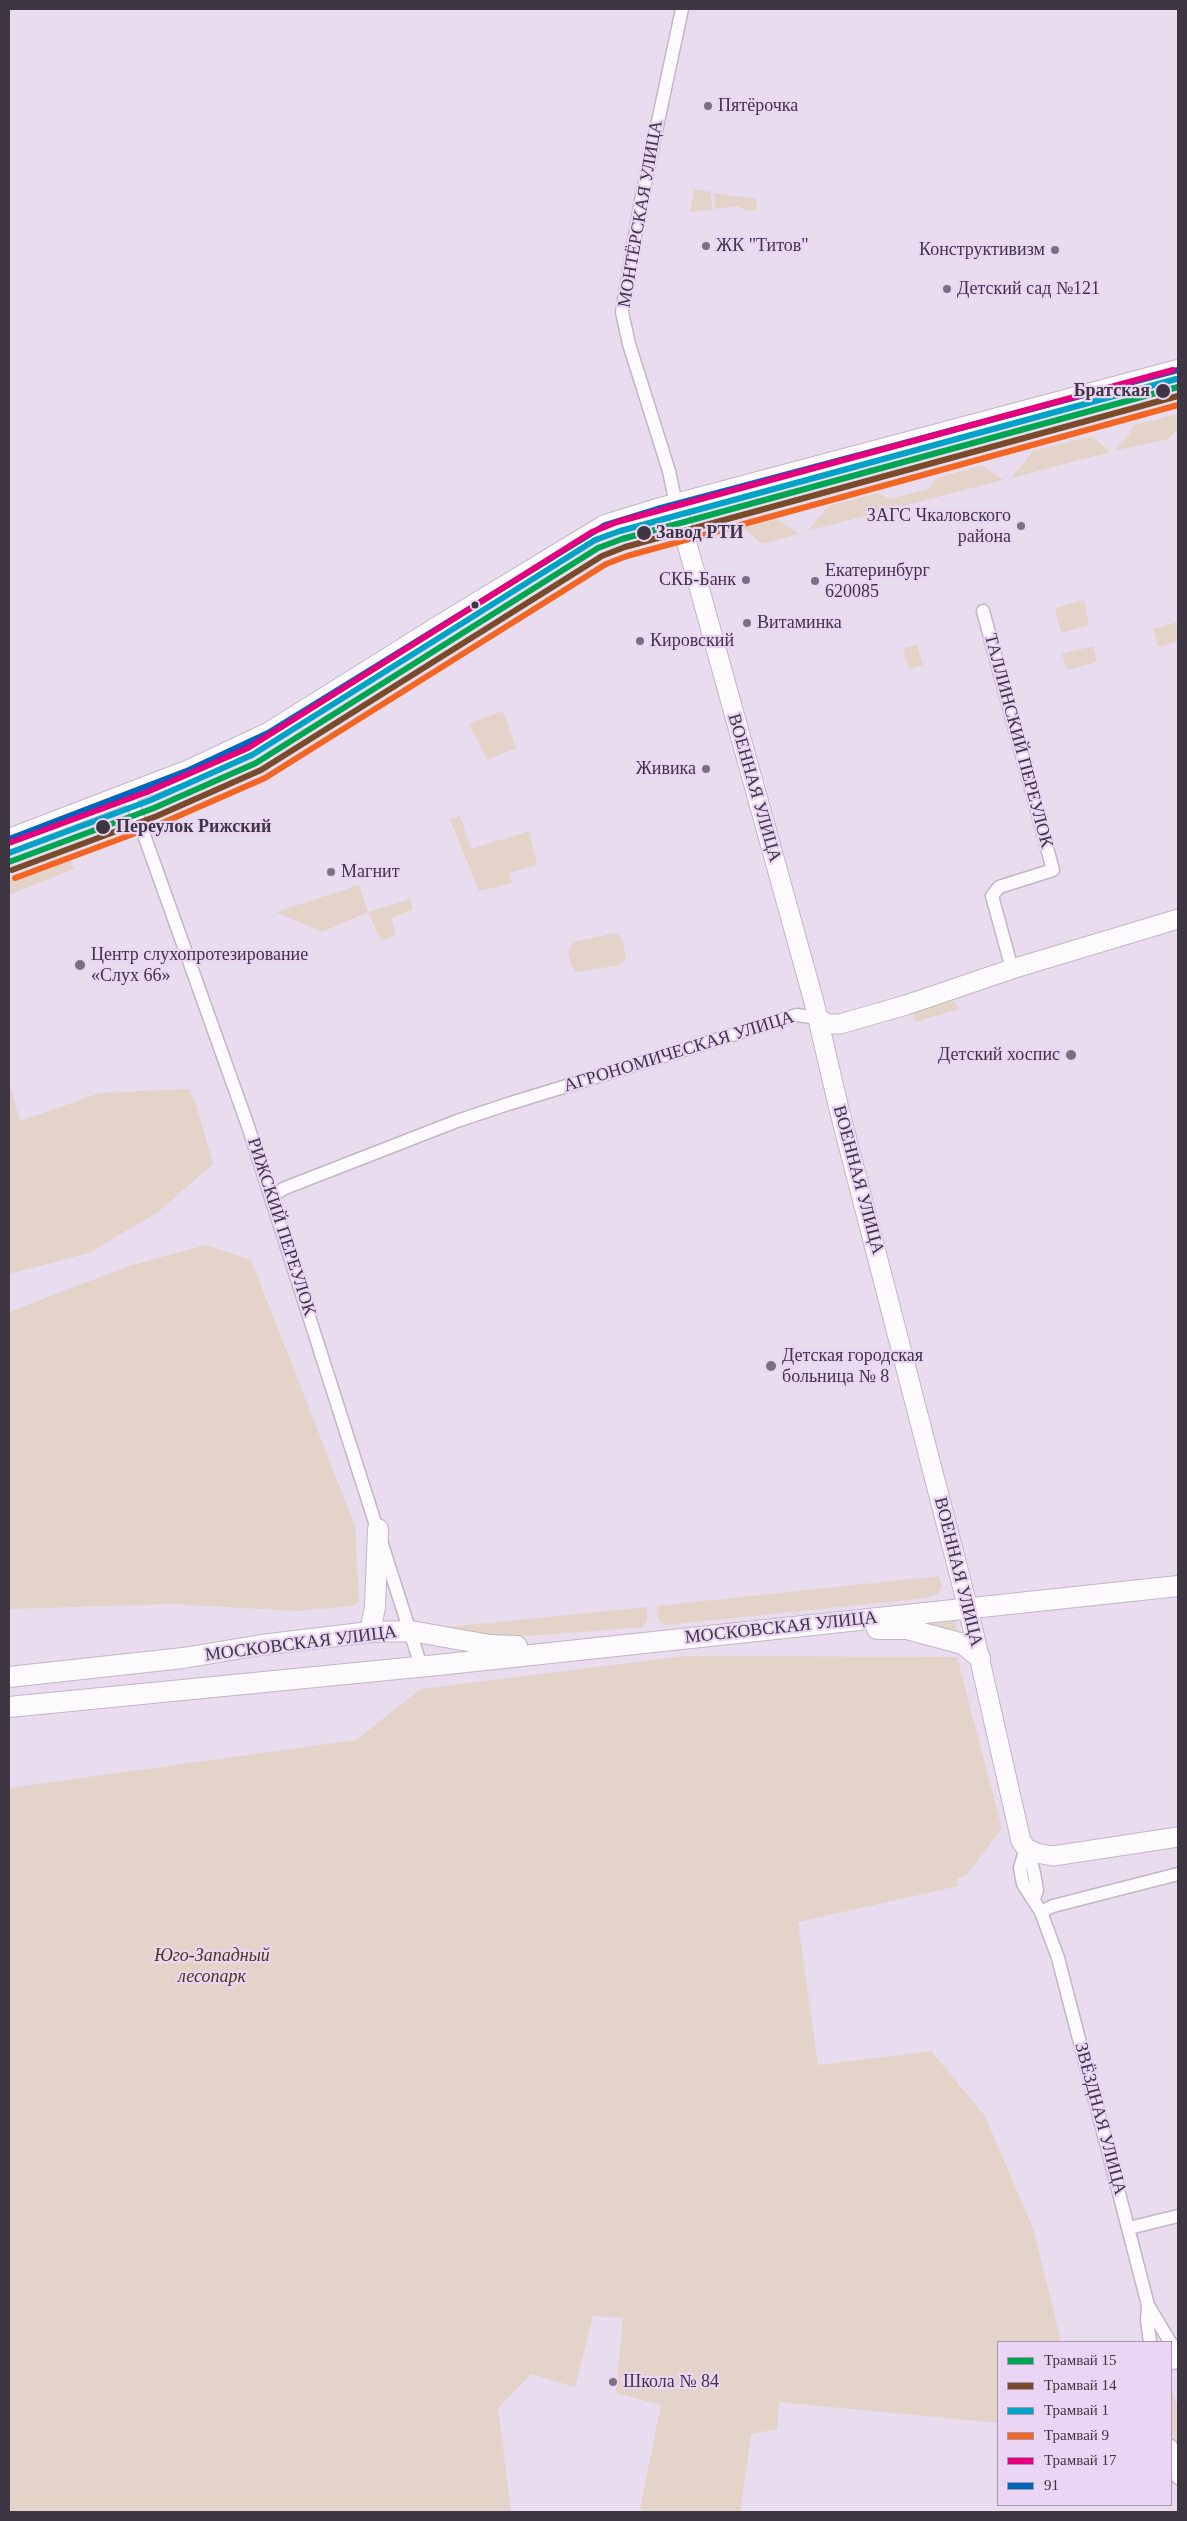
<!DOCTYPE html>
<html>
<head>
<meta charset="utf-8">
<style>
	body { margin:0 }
	#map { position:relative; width:1187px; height:2521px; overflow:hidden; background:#e8dcee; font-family:Georgia,serif }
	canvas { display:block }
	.frame { position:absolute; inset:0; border:10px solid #3f3643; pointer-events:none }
	.legend { position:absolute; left:997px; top:2341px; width:175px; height:165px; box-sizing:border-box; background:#ebd5f5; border:1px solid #a695ae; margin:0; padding:6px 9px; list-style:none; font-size:15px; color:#3f3643 }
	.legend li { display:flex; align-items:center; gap:10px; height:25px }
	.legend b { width:25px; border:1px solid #a695ae }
</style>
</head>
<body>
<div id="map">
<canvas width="1187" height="2521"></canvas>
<div class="frame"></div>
<ul class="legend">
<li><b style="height:6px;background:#00a651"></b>Трамвай 15</li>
<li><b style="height:6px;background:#7a4b2a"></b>Трамвай 14</li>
<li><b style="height:6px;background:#03a3c7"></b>Трамвай 1</li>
<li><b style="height:6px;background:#f26522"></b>Трамвай 9</li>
<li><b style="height:6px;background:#e5007d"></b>Трамвай 17</li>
<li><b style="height:6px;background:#0065bd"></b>91</li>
</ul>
</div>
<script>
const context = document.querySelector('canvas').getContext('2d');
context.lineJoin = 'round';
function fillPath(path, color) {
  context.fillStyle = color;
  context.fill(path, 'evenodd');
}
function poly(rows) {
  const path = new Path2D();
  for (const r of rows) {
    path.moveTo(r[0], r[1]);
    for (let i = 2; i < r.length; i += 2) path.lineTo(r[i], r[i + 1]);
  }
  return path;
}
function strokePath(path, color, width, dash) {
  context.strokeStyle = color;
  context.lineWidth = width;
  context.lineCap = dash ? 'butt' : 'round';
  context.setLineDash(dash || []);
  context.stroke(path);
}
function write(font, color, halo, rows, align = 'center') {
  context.font = font + ' Georgia,serif';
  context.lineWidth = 4.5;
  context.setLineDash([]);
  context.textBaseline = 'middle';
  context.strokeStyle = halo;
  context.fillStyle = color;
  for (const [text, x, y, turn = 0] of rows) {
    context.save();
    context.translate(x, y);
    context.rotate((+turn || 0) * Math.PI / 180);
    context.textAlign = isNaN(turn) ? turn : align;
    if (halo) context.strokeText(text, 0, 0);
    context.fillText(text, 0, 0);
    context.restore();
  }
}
const green = poly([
	[694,189,711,192,712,210,690,212],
	[714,193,756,199,757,209,747,211,738,206,715,209],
	[1178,414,1178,429,1168,439,1113,451,1128,436,1134,425],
	[1092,436,1110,452,1011,478,1033,451],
	[982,465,1003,480,807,531,829,506,878,493,890,499,929,489,935,479],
	[776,519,800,534,762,544,743,528],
	[1084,600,1089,625,1061,633,1055,608],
	[1178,622,1178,641,1158,647,1153,629],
	[917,645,923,665,909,669,903,648],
	[1093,646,1097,662,1067,670,1062,654],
	[503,711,516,748,487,760,469,724],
	[460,816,471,849,529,831,537,865,509,873,512,883,479,891,450,819],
	[68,854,74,869,9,895,9,878],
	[359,885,368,912,411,899,412,910,391,918,396,935,381,940,368,912,322,932,276,912],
	[615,933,622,938,626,958,620,965,576,972,571,965,568,950,574,942],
	[950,1001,955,1002,959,1009,915,1022,913,1016,918,1009],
	[9,1082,20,1121,100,1093,189,1089,196,1104,213,1164,158,1212,89,1253,9,1274],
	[206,1245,251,1260,355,1526,359,1602,351,1606,298,1611,172,1604,9,1609,9,1312,129,1266],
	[939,1576,942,1587,938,1594,926,1598,665,1625,658,1619,657,1606],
	[647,1607,647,1621,642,1627,543,1635,487,1637,438,1628],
	[955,1621,959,1637,924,1624],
	[684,1656,957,1657,1002,1829,966,1875,957,1878,958,1886,798,1922,818,2065,931,2051,985,2116,1034,2231,1061,2342,998,2342,998,2423,779,2402,777,2429,751,2434,740,2512,648,2512,640,2509,661,2405,616,2393,623,2318,593,2316,575,2387,531,2374,498,2408,511,2512,9,2512,9,1788,356,1740,421,1689],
	[1171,2386,1176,2404,1178,2403,1178,2461,1171,2429]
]);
const street = poly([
	[676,504,669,471,629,344,622,312,640,206,682,9],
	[983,611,1053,870,999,887,992,896,1012,969],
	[129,793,248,1126,421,1666],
	[271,1196,285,1188,457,1121,508,1104,797,1015,818,1018],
	[1026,1848,1020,1868,1023,1884,1041,1912,1058,1958,1148,2305,1147,2320,1150,2342],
	[1023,1857,1032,1865,1034,1873,1037,1890,1034,1899],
	[1041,1912,1053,1906,1178,1874],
	[1129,2228,1178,2216],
	[1148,2305,1170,2342],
	[1171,2343,1178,2354],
	[1171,2363,1178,2362],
	[1171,2446,1178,2478]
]);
const secondary = poly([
	[676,504,814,1002,839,1109,968,1608,1021,1841,1026,1848,1036,1853,1053,1856,1178,1837],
	[818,1018,827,1024,840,1024,906,1005,1012,969,1178,919]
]);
const primary = poly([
	[9,839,189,770,268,733,442,624,605,525,657,509,1178,370],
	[877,1629,907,1629,963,1644,980,1658],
	[370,1632,375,1607,378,1529],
	[9,1677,183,1658,261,1645,370,1632,411,1631,490,1645,517,1646],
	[9,1707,438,1665,1178,1586]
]);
const bus1 = poly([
	[9,839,189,770,268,733,605,525,657,509,1178,370]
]);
const tram1 = poly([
	[9,862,154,808,256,763,598,548,622,539,1178,387]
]);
const tram2 = poly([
	[12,870,157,816,261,770,602,556,625,547,1178,396]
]);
const tram3 = poly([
	[9,853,151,800,252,755,595,540,620,531,1176,379]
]);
const tram4 = poly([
	[15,878,160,824,265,778,606,564,627,556,1178,405]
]);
const tram5 = poly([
	[9,843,147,792,248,748,592,532,617,522,1173,370]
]);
const markers = [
	[708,106,5,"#7a707f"],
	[706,246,5,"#7a707f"],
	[1055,250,5,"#7a707f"],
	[947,289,5,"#7a707f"],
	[1163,391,8,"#3f3643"],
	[1021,526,5,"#7a707f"],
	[644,533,8,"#3f3643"],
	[746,580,5,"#7a707f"],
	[815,581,5,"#7a707f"],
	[475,605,4.5,"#3f3643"],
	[747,623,5,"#7a707f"],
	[640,641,5,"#7a707f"],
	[706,769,5,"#7a707f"],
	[103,827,8,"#3f3643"],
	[331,872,5,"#7a707f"],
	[80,965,6,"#7a707f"],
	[1071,1055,6,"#7a707f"],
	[771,1366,6,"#7a707f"],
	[613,2382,5,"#7a707f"]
];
const poiNames = [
	["Пятёрочка",718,106],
	["ЖК \"Титов\"",716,246],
	["Конструктивизм",1045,250,"right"],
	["Детский сад №121",957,289],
	["ЗАГС Чкаловского",1011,516,"right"],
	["района",1011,537,"right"],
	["Екатеринбург",825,571],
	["620085",825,592],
	["СКБ-Банк",736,580,"right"],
	["Витаминка",757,623],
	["Кировский",650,641],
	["Живика",696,769,"right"],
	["Магнит",341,872],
	["Центр слухопротезирование",91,955],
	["«Слух 66»",91,976],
	["Детский хоспис",1060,1055,"right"],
	["Детская городская",782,1356],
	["больница № 8",782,1377],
	["Школа № 84",623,2382]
];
const streetNames = [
	["МОНТЁРСКАЯ УЛИЦА",641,214,-80],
	["ТАЛЛИНСКИЙ ПЕРЕУЛОК",1018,741,75],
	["ВОЕННАЯ УЛИЦА",754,788,74],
	["АГРОНОМИЧЕСКАЯ УЛИЦА",679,1052,-17],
	["ВОЕННАЯ УЛИЦА",858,1180,75],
	["РИЖСКИЙ ПЕРЕУЛОК",281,1227,72],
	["ВОЕННАЯ УЛИЦА",958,1572,76],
	["МОСКОВСКАЯ УЛИЦА",781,1628,-6],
	["МОСКОВСКАЯ УЛИЦА",301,1644,-7],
	["ЗВЁЗДНАЯ УЛИЦА",1100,2119,75]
];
const stopNames = [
	["Братская",1150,391,"right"],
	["Завод РТИ",656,533],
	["Переулок Рижский",116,827]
];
const parkNames = [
	["Юго-Западный",212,1956],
	["лесопарк",212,1977]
];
fillPath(green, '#e3d3c9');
strokePath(street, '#c0b7c5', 15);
strokePath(secondary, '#c0b7c5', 21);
strokePath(primary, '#c0b7c5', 22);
strokePath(street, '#fcfafc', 12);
strokePath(secondary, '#fcfafc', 19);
strokePath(primary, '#fcfafc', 20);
strokePath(bus1, '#0065bd', 6);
strokePath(tram1, '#00a651', 6);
strokePath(tram2, '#7a4b2a', 6);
strokePath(tram3, '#03a3c7', 6);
strokePath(tram4, '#f26522', 6);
strokePath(tram5, '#e5007d', 6);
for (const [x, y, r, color] of markers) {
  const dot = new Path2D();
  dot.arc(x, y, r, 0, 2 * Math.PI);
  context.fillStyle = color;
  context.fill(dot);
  strokePath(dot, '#ebd5f5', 2);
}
write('18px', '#3f3643', '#ebd5f5', poiNames, 'left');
write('18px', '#3f3643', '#ebd5f5', streetNames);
write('bold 18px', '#3f3643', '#ebd5f5', stopNames, 'left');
write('italic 18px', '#4c3711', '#ebd5f5', parkNames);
</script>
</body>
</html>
